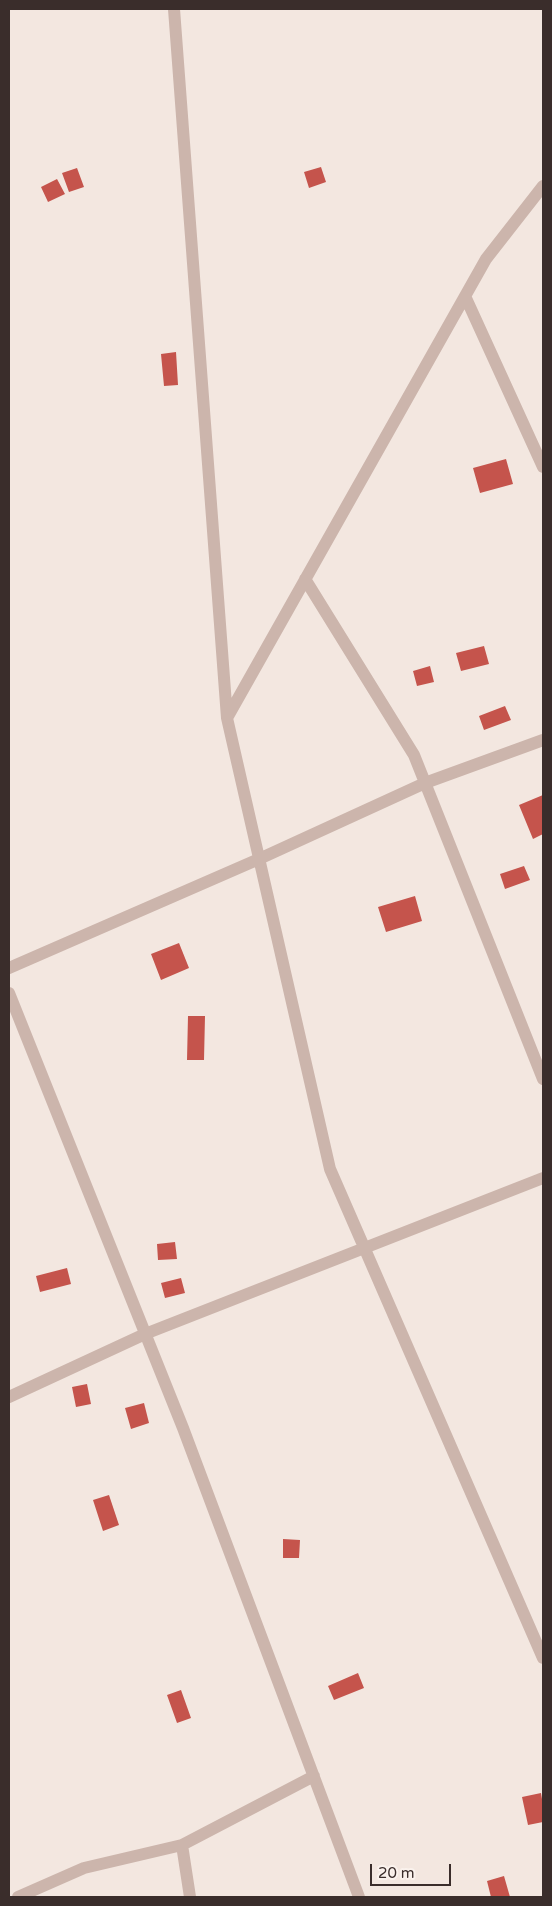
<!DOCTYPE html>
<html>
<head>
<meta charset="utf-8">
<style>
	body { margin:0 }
	#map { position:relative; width:552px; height:1906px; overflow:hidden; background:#f3e7e0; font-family:"Varela Round",sans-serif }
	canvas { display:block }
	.frame { position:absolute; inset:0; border:10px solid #3a2d2b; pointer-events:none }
	.scale { position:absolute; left:370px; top:1864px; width:81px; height:22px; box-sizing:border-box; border:2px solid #3a2d2b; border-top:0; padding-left:6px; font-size:15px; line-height:18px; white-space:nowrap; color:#3a2d2b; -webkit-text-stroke:4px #faf2ed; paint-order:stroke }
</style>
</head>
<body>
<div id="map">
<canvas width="552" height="1906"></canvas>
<div class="frame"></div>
<div class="scale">20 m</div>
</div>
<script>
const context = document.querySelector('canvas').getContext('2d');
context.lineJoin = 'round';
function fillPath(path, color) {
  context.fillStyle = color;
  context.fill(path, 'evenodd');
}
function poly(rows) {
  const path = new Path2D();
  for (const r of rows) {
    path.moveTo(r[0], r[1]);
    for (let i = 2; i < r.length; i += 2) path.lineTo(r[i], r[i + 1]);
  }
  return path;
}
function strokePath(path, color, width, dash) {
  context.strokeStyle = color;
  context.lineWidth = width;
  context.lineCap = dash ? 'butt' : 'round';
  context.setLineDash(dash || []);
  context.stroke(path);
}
const building = poly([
	[321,167,326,182,309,188,304,172],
	[77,168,84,187,69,192,62,173],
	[57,179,65,194,48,202,41,187],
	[176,352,178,385,164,386,161,354],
	[506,459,513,484,480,493,473,468],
	[484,646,489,664,461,671,456,653],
	[430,666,434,682,417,686,413,671],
	[505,706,511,720,484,730,479,716],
	[543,795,543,834,533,839,519,805],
	[524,866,530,880,505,889,500,874],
	[415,896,422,921,386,932,378,907],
	[179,943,189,968,161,980,151,954],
	[188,1016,205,1016,204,1060,187,1060],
	[175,1242,177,1259,158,1260,157,1244],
	[67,1268,71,1284,40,1292,36,1276],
	[181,1278,185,1293,165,1298,161,1283],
	[87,1384,91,1404,76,1407,72,1387],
	[144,1403,149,1423,131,1429,125,1408],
	[109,1495,119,1525,103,1531,93,1500],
	[283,1539,300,1540,299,1558,283,1558],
	[358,1673,364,1688,334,1700,328,1686],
	[181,1690,191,1718,177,1723,167,1695],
	[541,1793,543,1805,543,1822,528,1825,522,1797],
	[504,1876,510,1897,491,1897,487,1881]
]);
const minor = poly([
	[174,9,227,718,330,1169,543,1658],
	[465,296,543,467],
	[305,579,414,755,543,1079],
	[227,718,486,259,543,186],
	[9,968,259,859,425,783,543,740],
	[9,993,183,1428,359,1897],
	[9,1397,145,1334,543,1178],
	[182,1845,190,1897],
	[18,1897,84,1868,182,1845,314,1776]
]);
fillPath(building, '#c5544c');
strokePath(minor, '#ccb5ac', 12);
</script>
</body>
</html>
